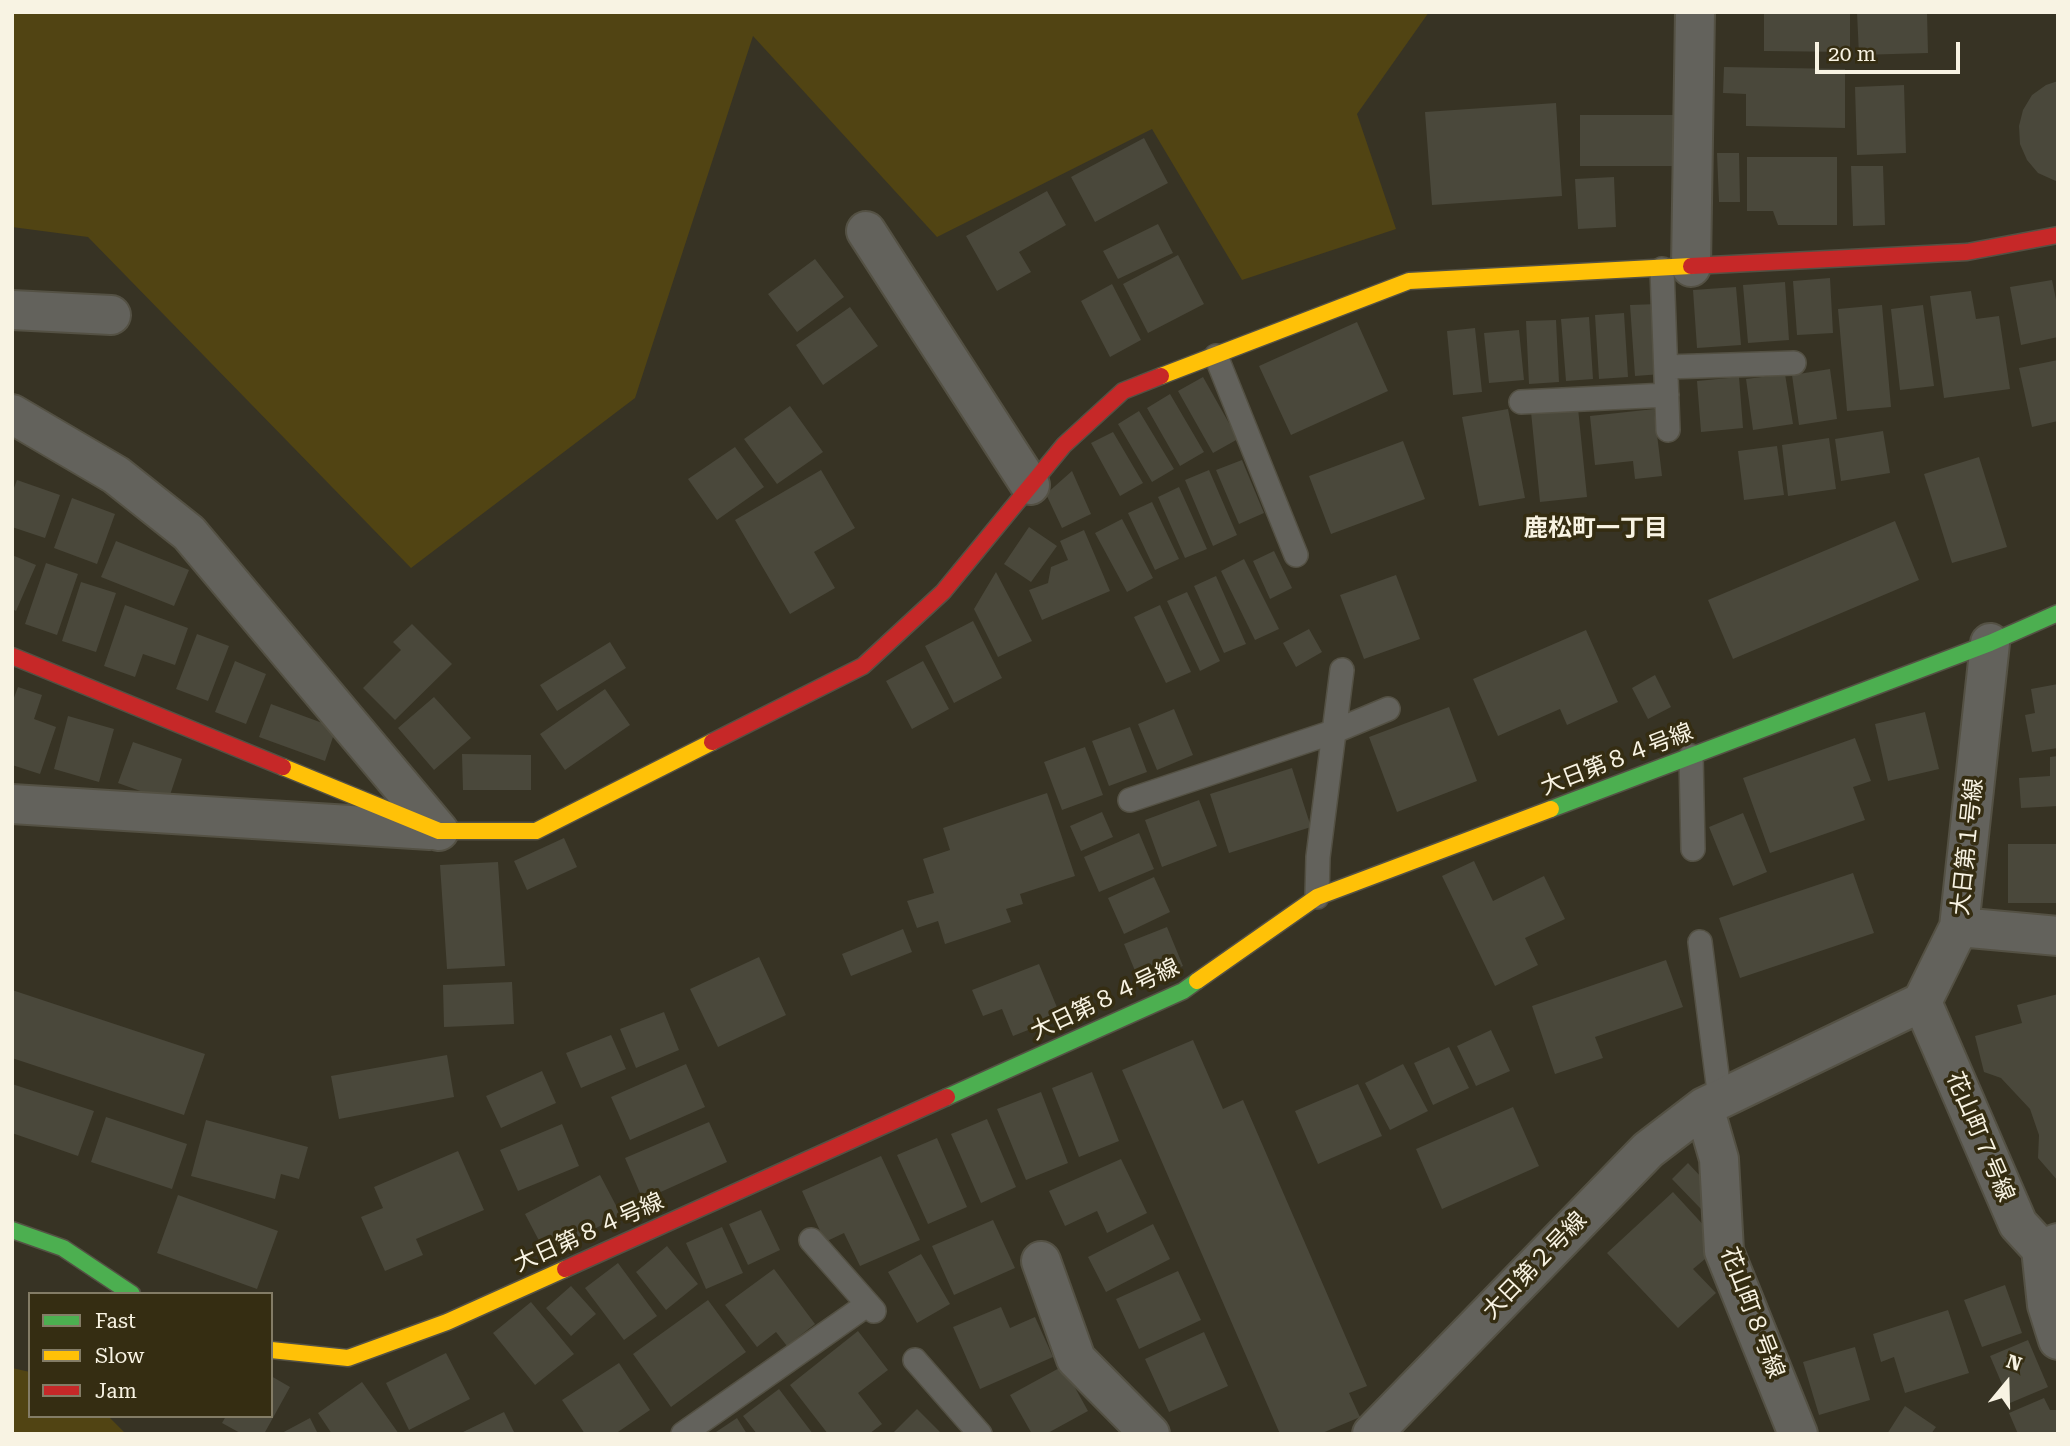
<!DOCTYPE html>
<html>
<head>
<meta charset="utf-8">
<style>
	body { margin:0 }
	#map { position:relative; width:2070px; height:1446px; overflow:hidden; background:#373324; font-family:"Roboto Serif",serif }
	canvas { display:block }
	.frame { position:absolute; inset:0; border:14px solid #f8f3e3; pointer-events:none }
	.legend { position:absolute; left:28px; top:1292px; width:245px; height:126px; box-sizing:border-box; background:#352d12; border:2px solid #837c66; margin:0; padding:9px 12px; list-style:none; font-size:21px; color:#f8f3e3 }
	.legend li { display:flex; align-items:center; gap:14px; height:35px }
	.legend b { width:35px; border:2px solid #837c66 }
	.north { position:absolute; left:1972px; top:1348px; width:70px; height:70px; -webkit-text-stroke:5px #352d12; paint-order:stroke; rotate:19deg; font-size:19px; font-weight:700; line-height:28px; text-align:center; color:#f8f3e3 }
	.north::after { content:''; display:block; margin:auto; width:24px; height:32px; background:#f8f3e3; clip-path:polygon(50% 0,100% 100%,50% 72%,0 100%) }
	.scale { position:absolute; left:1815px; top:42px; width:145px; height:32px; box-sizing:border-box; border:4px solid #f8f3e3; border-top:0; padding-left:9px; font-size:21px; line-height:24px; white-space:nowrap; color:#f8f3e3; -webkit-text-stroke:5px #352d12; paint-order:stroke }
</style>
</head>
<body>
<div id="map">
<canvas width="2070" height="1446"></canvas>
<div class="frame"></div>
<ul class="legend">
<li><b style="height:9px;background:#4caf50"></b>Fast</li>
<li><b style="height:9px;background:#ffc107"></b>Slow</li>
<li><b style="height:9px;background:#c62828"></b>Jam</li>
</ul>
<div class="north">N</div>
<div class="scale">20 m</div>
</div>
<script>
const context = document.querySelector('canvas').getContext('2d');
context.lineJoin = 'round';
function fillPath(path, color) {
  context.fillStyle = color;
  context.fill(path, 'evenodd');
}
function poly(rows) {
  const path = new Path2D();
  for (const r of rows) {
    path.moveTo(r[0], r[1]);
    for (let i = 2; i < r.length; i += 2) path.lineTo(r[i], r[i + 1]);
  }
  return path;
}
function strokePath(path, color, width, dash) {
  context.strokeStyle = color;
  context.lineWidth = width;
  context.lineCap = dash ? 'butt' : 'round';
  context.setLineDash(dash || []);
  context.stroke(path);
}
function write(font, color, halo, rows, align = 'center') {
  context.font = font + ' "Roboto Serif","Noto Sans JP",serif';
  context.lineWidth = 7;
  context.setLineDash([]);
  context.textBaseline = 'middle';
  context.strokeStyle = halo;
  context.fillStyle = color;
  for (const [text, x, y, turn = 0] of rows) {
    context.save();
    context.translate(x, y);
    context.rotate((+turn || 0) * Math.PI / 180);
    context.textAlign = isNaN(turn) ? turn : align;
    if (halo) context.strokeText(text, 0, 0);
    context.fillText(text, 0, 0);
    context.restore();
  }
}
const green = poly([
	[12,12,1429,12,1357,114,1396,229,1242,280,1152,129,937,237,753,36,635,398,411,568,88,237,12,227],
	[12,1368,30,1372,30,1416,108,1416,126,1434,12,1434]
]);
const building = poly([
	[1764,12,1850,12,1850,52,1764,51],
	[1857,12,1927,12,1928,53,1859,55],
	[1724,67,1845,69,1845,128,1746,126,1746,94,1723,93],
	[2058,81,2058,182,2038,173,2027,160,2020,144,2019,126,2023,110,2032,95,2046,85],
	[1904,85,1906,153,1857,155,1855,87],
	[1556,103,1562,196,1432,205,1425,112],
	[1580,115,1674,115,1674,166,1580,166],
	[1144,138,1168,183,1095,222,1071,177],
	[1717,153,1739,153,1740,202,1719,202],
	[1747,157,1837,157,1837,225,1778,225,1773,211,1747,211],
	[1851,166,1883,166,1885,225,1853,226],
	[1614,177,1616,227,1578,229,1575,179],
	[1047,191,1066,225,1019,252,1031,272,997,291,966,236],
	[1158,224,1173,253,1118,279,1103,251],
	[1178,255,1204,304,1148,333,1123,284],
	[815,259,844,297,797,332,768,294],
	[1830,278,1833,333,1797,335,1793,281],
	[2052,280,2058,309,2058,337,2021,345,2010,287],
	[1785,282,1789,340,1748,343,1743,285],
	[1112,284,1141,340,1110,357,1081,301],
	[1736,287,1741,345,1697,348,1693,290],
	[1971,291,1976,319,1999,316,2010,389,1944,398,1930,296],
	[1658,304,1662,374,1635,376,1630,305],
	[1882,305,1891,407,1847,411,1838,309],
	[1923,305,1934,386,1900,390,1891,309],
	[850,307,878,346,823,385,796,345],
	[1624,313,1628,377,1599,379,1595,315],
	[1589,317,1593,379,1566,381,1561,319],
	[1556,320,1559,382,1529,384,1526,321],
	[1357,322,1388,391,1291,435,1259,366],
	[1475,328,1482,392,1453,395,1447,331],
	[1519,330,1524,380,1489,383,1484,333],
	[2058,360,2058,421,2032,427,2019,368],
	[1830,369,1837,419,1799,425,1792,375],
	[1785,374,1793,424,1753,430,1746,379],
	[1203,377,1238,439,1213,453,1178,391],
	[1739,377,1743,428,1701,432,1697,381],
	[1170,394,1204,452,1180,466,1147,408],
	[790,406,823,452,777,484,744,439],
	[1578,408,1587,497,1540,502,1531,412],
	[1508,409,1525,498,1479,506,1462,417],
	[1654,409,1662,476,1635,479,1633,461,1595,465,1590,416],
	[1139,411,1174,469,1152,482,1118,424],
	[1883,431,1890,473,1841,481,1835,439],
	[1113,432,1143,483,1120,496,1091,443],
	[1829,438,1836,489,1788,496,1782,445],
	[1403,441,1425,499,1331,534,1309,476],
	[1777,446,1784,495,1744,500,1738,451],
	[735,447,764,487,717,520,688,479],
	[1979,457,2007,547,1952,563,1924,474],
	[1242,460,1264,513,1239,524,1216,470],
	[821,470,855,528,814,552,835,588,790,614,735,520],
	[1209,470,1237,535,1213,546,1185,480],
	[1072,471,1091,514,1062,528,1046,494],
	[17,480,60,495,45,538,12,527,12,493],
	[1179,487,1207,549,1185,558,1158,497],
	[72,498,115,514,97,564,54,548],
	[1152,502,1179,559,1155,570,1128,513],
	[1122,519,1153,578,1127,592,1095,533],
	[1895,521,1919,580,1733,659,1708,600],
	[1029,527,1057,546,1031,582,1004,564],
	[1084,530,1110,591,1042,620,1029,590,1048,583,1051,567,1068,560,1060,541],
	[116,541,189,570,174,606,101,577],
	[1274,551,1292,588,1270,599,1253,561],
	[12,555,36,565,16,611,12,609],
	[1244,559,1279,629,1255,640,1221,571],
	[46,563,78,574,57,635,25,624],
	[996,572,1032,641,998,657,974,609],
	[1396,575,1420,639,1364,659,1340,595],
	[1216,576,1246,644,1224,653,1194,586],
	[81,582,116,593,96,652,62,641],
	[1187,592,1220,661,1200,671,1167,601],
	[125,605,188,628,175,665,143,654,135,677,104,666],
	[1160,605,1191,672,1166,683,1134,617],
	[973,621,1002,678,954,703,925,646],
	[412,624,452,664,395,720,363,688,401,650,393,642],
	[1309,629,1322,652,1296,667,1283,643],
	[1586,630,1618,702,1567,725,1560,709,1498,736,1473,679],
	[197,634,229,646,208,701,176,689],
	[610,642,626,668,557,711,540,685],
	[235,661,266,674,246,724,215,712],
	[923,661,949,709,912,729,886,681],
	[1655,675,1671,707,1648,719,1632,688],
	[2058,684,2058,748,2032,752,2025,715,2035,713,2031,689],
	[18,687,42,695,34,719,56,727,40,774,12,765,12,703],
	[605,689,630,725,565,770,540,734],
	[434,697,471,738,434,770,398,728],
	[271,704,336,728,325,761,259,737],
	[1449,707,1477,781,1397,812,1369,737],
	[1174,709,1193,755,1157,770,1138,724],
	[1925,712,1939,769,1888,781,1875,724],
	[68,716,114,729,99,782,54,769],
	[1130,727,1147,772,1109,786,1092,741],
	[1855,738,1871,781,1853,787,1865,820,1770,853,1743,778],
	[133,742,182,759,168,801,118,783],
	[1085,747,1103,795,1062,810,1044,762],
	[462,754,531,755,531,790,463,790],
	[2058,756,2058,806,2021,808,2019,778,2050,776,2050,757],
	[1292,768,1311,827,1229,853,1210,794],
	[1047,793,1075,876,1020,894,1023,904,1006,909,1011,922,945,944,938,921,917,928,907,901,934,893,923,859,950,850,943,828],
	[1199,800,1217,846,1162,867,1145,820],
	[1102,812,1113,837,1081,851,1070,826],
	[1743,813,1767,872,1733,886,1709,827],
	[1139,833,1154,869,1099,892,1084,857],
	[564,838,577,867,527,890,514,861],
	[2008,844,2058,844,2058,903,2008,903],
	[1474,861,1493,901,1544,876,1565,919,1525,938,1538,965,1495,986,1442,876],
	[498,862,505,966,447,969,440,865],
	[1853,873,1874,933,1740,978,1719,918],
	[1154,877,1170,912,1124,934,1108,898],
	[1167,927,1183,966,1140,983,1124,944],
	[903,929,912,952,851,976,842,954],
	[759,957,786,1015,718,1047,690,989],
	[1666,960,1683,1007,1595,1037,1603,1058,1555,1074,1532,1006],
	[1039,964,1061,1017,1013,1036,1002,1009,983,1016,972,990],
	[512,982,514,1024,444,1027,443,985],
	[12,990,205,1054,184,1115,12,1058],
	[2058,994,2058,1181,2038,1158,2039,1135,2030,1109,2001,1078,1984,1072,1975,1036,2022,1023,2017,1005],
	[664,1012,679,1050,636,1068,620,1029],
	[1491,1030,1510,1071,1476,1086,1457,1046],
	[611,1035,626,1069,581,1088,566,1053],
	[1193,1040,1223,1109,1243,1100,1367,1386,1349,1393,1360,1417,1320,1434,1280,1434,1122,1070],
	[1449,1047,1469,1088,1433,1105,1414,1063],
	[447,1055,454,1097,339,1119,331,1076],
	[686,1064,705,1107,630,1140,611,1097],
	[1403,1064,1428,1111,1390,1130,1365,1083],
	[542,1071,556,1103,501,1128,486,1096],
	[1092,1072,1119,1141,1079,1157,1052,1088],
	[12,1084,94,1111,78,1156,12,1133],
	[1358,1084,1382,1136,1318,1164,1295,1111],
	[1041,1092,1068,1163,1026,1180,997,1109],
	[1513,1107,1539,1166,1442,1209,1416,1149],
	[106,1117,187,1144,172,1189,91,1162],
	[987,1119,1016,1187,981,1203,951,1134],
	[206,1120,308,1147,299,1179,281,1174,275,1199,191,1176],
	[709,1122,727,1162,643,1200,625,1158],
	[562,1124,579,1166,518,1191,500,1150],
	[937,1138,967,1207,928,1224,897,1155],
	[458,1151,484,1210,416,1239,423,1255,385,1271,361,1217,383,1208,374,1187],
	[881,1156,920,1240,860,1266,844,1233,825,1242,802,1191],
	[1121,1159,1147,1213,1107,1233,1097,1211,1065,1226,1049,1191],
	[1688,1163,1717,1194,1701,1209,1672,1179],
	[600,1175,621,1215,546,1254,525,1214],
	[1673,1192,1708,1230,1711,1254,1693,1269,1716,1293,1678,1328,1607,1253],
	[178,1195,278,1231,257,1289,157,1253],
	[761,1210,780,1250,748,1265,729,1224],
	[993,1220,1015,1268,954,1295,932,1246],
	[1153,1224,1170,1259,1106,1292,1088,1257],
	[722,1227,743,1273,706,1289,686,1243],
	[667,1246,698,1284,666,1310,636,1272],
	[921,1254,950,1304,917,1323,888,1272],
	[618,1263,657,1316,624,1340,585,1288],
	[774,1269,815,1324,787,1346,776,1332,757,1347,725,1305],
	[1178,1271,1201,1320,1139,1349,1116,1299],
	[2005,1285,2022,1333,1982,1347,1964,1300],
	[571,1286,596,1314,571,1336,546,1308],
	[708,1300,746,1352,671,1407,633,1354],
	[531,1302,574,1354,535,1385,493,1333],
	[1001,1307,1010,1328,1035,1317,1053,1357,980,1389,953,1327],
	[1948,1310,1969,1373,1905,1393,1894,1357,1881,1362,1873,1334],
	[858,1331,888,1370,858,1393,882,1424,869,1434,828,1434,790,1385],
	[1204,1332,1228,1386,1169,1412,1145,1359],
	[2028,1340,2048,1387,2010,1403,1990,1356],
	[1855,1347,1870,1400,1819,1415,1803,1362],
	[446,1353,470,1399,409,1430,386,1383],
	[619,1363,650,1410,615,1434,585,1434,562,1400],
	[1063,1366,1088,1411,1046,1434,1032,1434,1010,1395],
	[271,1376,290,1387,264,1434,242,1434,222,1423,226,1416,271,1416],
	[362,1382,399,1434,332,1434,318,1413],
	[779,1389,813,1434,757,1434,743,1416],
	[2044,1398,2050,1410,2058,1410,2058,1434,2018,1434,2009,1413],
	[1905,1406,1936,1427,1931,1434,1887,1434],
	[917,1409,942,1434,892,1434],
	[504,1412,515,1434,459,1434],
	[310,1418,318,1434,280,1434],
	[737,1418,747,1434,713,1434]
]);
const lane = poly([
	[1662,269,1668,430],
	[1216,356,1296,555],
	[1666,367,1794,363],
	[1521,402,1667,395],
	[1691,756,1693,849],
	[1130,800,1333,732,1388,709],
	[1317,897,1318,857,1342,670],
	[1700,942,1720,1099],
	[811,1240,874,1311],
	[915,1360,980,1434],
	[683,1434,868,1304]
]);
const street = poly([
	[866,231,1030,485],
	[1691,267,1695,12],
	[12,310,111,315],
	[12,414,116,475,189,533,439,831],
	[12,804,430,830],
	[1959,927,2058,936],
	[1922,1002,2018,1224,2041,1249,2058,1243],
	[1704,1107,1719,1159,1724,1251,1798,1434],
	[2041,1249,2047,1305,2058,1340],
	[1041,1261,1076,1359,1150,1434],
	[1372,1434,1648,1150,1704,1107,1922,1002,1959,927,1990,643]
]);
const fast = poly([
	[1551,809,1990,643,2058,613],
	[947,1097,1183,991,1197,981],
	[12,1230,63,1248,132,1294]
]);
const slow = poly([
	[1161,376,1409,281,1691,266],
	[283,767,439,831,536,831,712,742],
	[1197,981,1317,897,1551,809],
	[271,1350,348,1358,447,1322,565,1269]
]);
const jam = poly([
	[1691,266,1967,252,2058,235],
	[12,656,283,767],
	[712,742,863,666,943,592,1064,445,1123,391,1161,376],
	[565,1269,947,1097]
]);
const streetNames = [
	["大日第８４号線",1617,760,-21],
	["大日第１号線",1968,847,-84],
	["大日第８４号線",1105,1000,-25],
	["花山町７号線",1980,1137,67],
	["大日第８４号線",589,1233,-24],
	["大日第２号線",1535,1266,-46],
	["花山町８号線",1752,1313,69]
];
const neighbourhoodNames = [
	["鹿松町一丁目",1596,529]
];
fillPath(green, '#514413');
fillPath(building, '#4a483b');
strokePath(lane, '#545144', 26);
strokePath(street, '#545144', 42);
strokePath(fast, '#545144', 19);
strokePath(slow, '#545144', 19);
strokePath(jam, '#545144', 19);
strokePath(lane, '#63625c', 23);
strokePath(street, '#63625c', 38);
strokePath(fast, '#4caf50', 16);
strokePath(slow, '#ffc107', 16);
strokePath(jam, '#c62828', 16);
write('23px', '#f8f3e3', '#352d12', streetNames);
write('bold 24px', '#f8f3e3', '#352d12', neighbourhoodNames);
</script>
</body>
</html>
